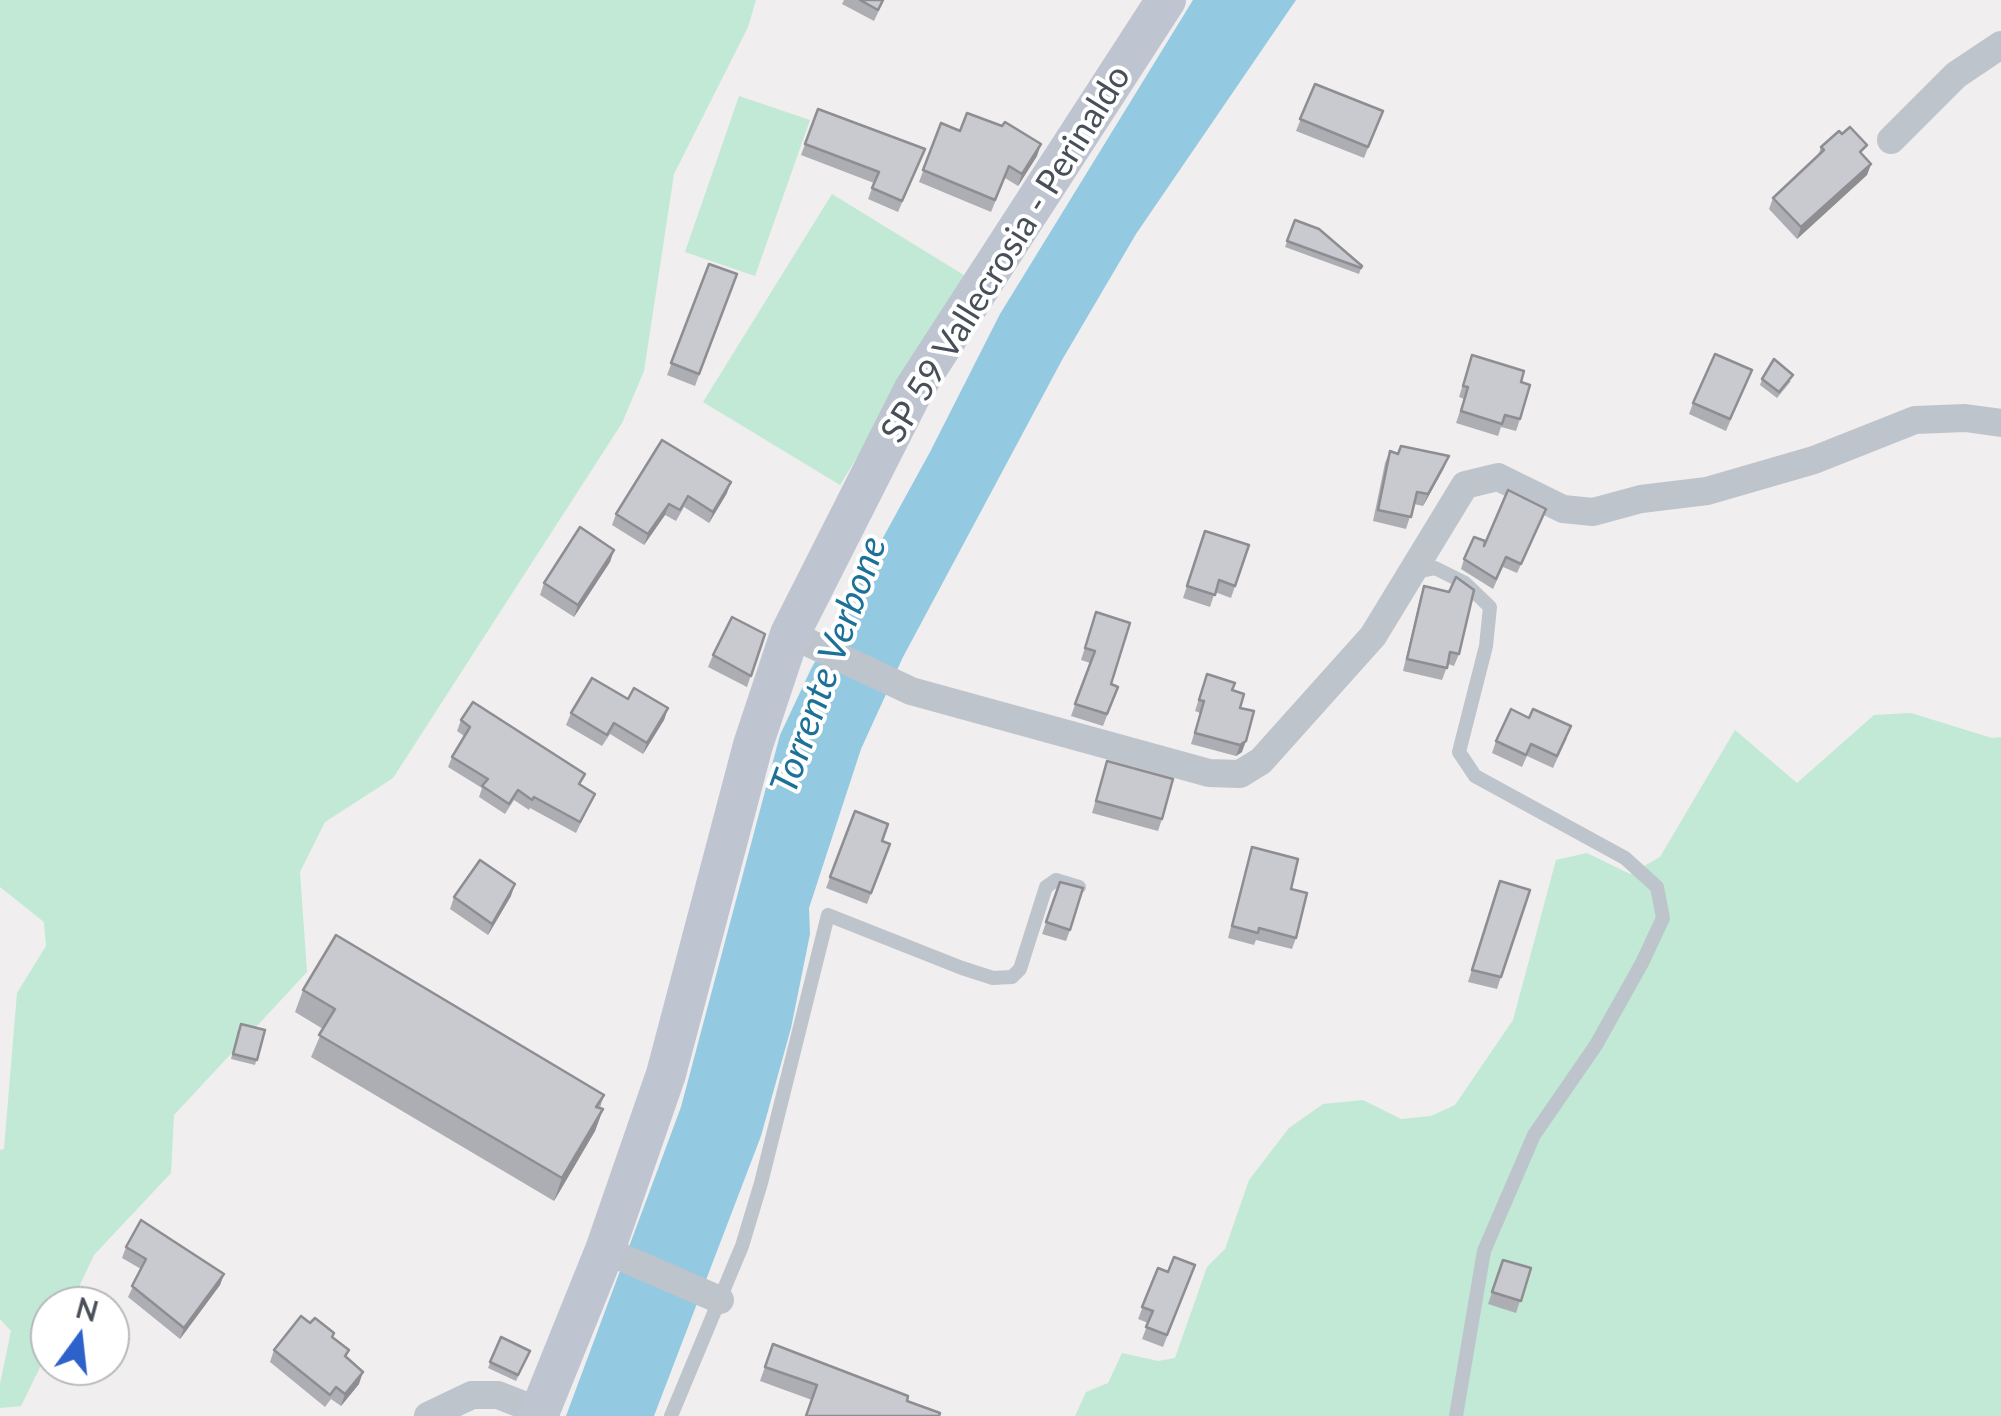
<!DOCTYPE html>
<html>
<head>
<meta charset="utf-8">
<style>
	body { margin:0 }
	#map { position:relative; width:2001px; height:1416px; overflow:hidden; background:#f0eeee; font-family:Lato,sans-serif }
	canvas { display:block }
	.north { position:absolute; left:30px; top:1286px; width:100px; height:100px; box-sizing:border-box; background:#fff; border:2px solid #b6b9bd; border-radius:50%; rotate:15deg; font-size:28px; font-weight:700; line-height:40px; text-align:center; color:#484f59 }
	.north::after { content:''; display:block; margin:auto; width:35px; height:45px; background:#2e62cb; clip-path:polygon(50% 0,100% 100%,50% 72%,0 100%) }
</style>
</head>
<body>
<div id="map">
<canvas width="2001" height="1416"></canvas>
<div class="north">N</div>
</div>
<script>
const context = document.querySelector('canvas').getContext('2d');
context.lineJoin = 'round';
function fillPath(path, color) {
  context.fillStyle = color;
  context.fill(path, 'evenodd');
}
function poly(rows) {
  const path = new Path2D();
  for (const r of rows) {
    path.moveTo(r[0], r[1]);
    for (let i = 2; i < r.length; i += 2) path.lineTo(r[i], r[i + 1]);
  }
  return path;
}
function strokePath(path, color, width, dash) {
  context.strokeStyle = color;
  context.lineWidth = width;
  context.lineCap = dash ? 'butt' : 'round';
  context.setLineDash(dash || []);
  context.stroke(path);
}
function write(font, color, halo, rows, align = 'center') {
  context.font = font + ' Lato,sans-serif';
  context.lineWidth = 8;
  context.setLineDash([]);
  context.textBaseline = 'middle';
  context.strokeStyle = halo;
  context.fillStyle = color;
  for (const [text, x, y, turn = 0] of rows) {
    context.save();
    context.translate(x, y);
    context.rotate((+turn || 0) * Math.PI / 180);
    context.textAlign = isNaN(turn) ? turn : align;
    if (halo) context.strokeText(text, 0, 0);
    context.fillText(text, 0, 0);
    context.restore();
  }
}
const green = poly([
	[0,0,756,0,748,27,674,174,644,371,622,423,393,778,325,822,300,872,307,972,174,1115,171,1173,94,1255,70,1306,50,1306,50,1347,21,1406,0,1408,0,1384,11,1331,0,1319,0,1150,4,1149,17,993,46,946,44,922,0,887],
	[739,96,810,120,755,276,685,252],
	[832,194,967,277,840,485,703,402],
	[1911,713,1992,738,2001,737,2001,1416,1075,1416,1086,1392,1108,1383,1122,1353,1158,1361,1175,1358,1207,1267,1225,1249,1249,1180,1289,1128,1323,1104,1363,1100,1401,1119,1431,1116,1455,1105,1513,1020,1556,860,1587,853,1630,874,1660,857,1735,730,1797,783,1874,715]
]);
const water = poly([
	[1193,0,1296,0,1136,234,1062,360,903,657,861,749,809,908,810,934,791,1028,761,1136,654,1416,566,1416,681,1107,780,735,811,669,930,452,1000,314]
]);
const service = poly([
	[1414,572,1435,568,1465,583,1490,607,1486,646,1459,752,1475,776,1625,858,1657,887,1663,918,1642,963,1596,1045,1534,1135,1484,1251,1456,1416],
	[671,1416,742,1246,761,1183,828,915,962,968,993,978,1012,977,1020,969,1046,887,1056,880,1079,887]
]);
const minor = poly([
	[1891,140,1956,75,2001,45],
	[790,634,911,691,1209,773,1240,774,1261,761,1373,636,1465,485,1498,477,1563,509,1593,512,1641,499,1707,491,1814,460,1915,420,1965,418,2001,423],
	[605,1250,720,1300],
	[428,1416,472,1395,498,1395,539,1411]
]);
const secondary = poly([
	[538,1416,605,1250,666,1074,753,745,790,634,914,389,1166,0]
]);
const wall = poly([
	[844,0,884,0,874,21,842,4],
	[1315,84,1383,111,1364,158,1296,131],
	[818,109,925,149,898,212,868,199,874,183,801,155],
	[941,123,1037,156,1018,186,1005,178,991,212,919,182],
	[1821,147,1863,155,1871,164,1867,175,1797,239,1769,209,1773,198,1818,156],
	[1295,220,1362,266,1359,274,1285,247],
	[709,264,737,274,695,386,667,375],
	[1472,355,1521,382,1520,419,1516,431,1501,427,1498,436,1456,423,1464,399,1459,397],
	[1752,370,1726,431,1689,414,1693,403],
	[1762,379,1791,381,1777,398,1760,385],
	[662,440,727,493,709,523,684,507,676,521,665,515,644,545,612,525,616,514],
	[1390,451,1444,468,1423,506,1414,504,1406,529,1373,521,1385,463],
	[1542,518,1517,573,1503,567,1493,589,1461,569,1464,559,1485,541],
	[1205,531,1249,545,1231,598,1215,592,1210,607,1183,598],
	[614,550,610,562,574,617,540,595,544,583],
	[1424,586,1459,654,1454,666,1448,664,1442,680,1403,671,1420,598],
	[1096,612,1111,684,1118,687,1103,726,1071,716,1090,663,1081,660],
	[765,634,747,687,708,667,713,655],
	[1207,674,1232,690,1240,708,1242,752,1236,756,1191,744,1200,713,1195,711],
	[628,699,668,708,664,720,643,754,610,734,602,746,566,725,571,713],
	[461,720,595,794,576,833,530,808,529,810,514,800,505,814,479,797,482,788,448,767,452,757,464,736,457,731],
	[1567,738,1553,768,1527,756,1522,767,1492,753,1496,741],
	[1107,761,1162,819,1158,831,1092,813],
	[855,811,882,841,890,844,867,904,826,888],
	[1252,847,1291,889,1296,938,1292,949,1256,940,1254,945,1228,938],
	[1500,881,1530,890,1497,989,1468,982],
	[1060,882,1070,930,1066,941,1042,934],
	[511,896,488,935,450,909,454,897],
	[303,990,604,1095,600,1108,603,1109,595,1131,554,1201,311,1057,323,1029,295,1012],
	[238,1030,265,1030,255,1065,231,1059],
	[126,1247,224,1274,220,1285,180,1339,128,1297,141,1269,122,1258],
	[1503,1260,1531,1268,1516,1313,1488,1304],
	[1195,1265,1163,1347,1142,1339,1148,1323,1138,1319,1158,1268,1168,1272],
	[310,1323,333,1338,349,1350,346,1358,359,1384,341,1406,331,1399,325,1407,270,1362,274,1350],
	[501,1337,530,1351,516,1381,488,1368],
	[773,1344,908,1396,812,1400,760,1381]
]);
const shadedWall = poly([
	[1041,144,1037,156,1018,186,1022,174],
	[1871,164,1867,175,1797,239,1801,227],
	[1449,456,1444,468,1423,506,1428,494],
	[731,482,727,493,709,523,713,512],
	[669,504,665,515,644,545,648,534],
	[614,550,610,562,574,617,578,605],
	[668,708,664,720,643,754,647,743],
	[1246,741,1242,752,1236,756,1240,745],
	[515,884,511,896,488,935,492,924],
	[603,1109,595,1131,554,1201,562,1178],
	[224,1274,220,1285,180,1339,184,1328],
	[363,1372,359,1384,341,1406,345,1394]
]);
const building = poly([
	[860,0,883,0,878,10,860,0],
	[1315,84,1383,111,1368,147,1300,119,1315,84],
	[818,109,925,149,902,201,872,188,879,172,805,144,818,109],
	[967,113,1002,126,1005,122,1041,144,1022,174,1009,166,995,200,923,170,941,123,960,131,967,113],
	[1850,127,1867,145,1860,152,1871,164,1801,227,1773,198,1824,150,1821,147,1839,131,1842,134,1850,127],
	[1295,220,1319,229,1362,266,1361,268,1287,241,1295,220],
	[709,264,737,274,699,374,671,363,709,264],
	[1715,354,1752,370,1730,419,1693,403,1715,354],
	[1472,355,1524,371,1521,382,1530,385,1520,419,1505,415,1502,424,1461,411,1468,387,1463,386,1472,355],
	[1774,359,1793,375,1779,392,1762,379,1774,359],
	[662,440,731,482,713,512,688,496,680,510,669,504,648,534,616,514,662,440],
	[1401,446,1449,456,1428,494,1417,492,1411,517,1378,510,1390,451,1398,454,1401,446],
	[1508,490,1546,509,1521,564,1506,557,1496,579,1464,559,1474,537,1485,541,1484,546,1508,490],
	[580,527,614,550,578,605,544,583,580,527],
	[1205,531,1249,545,1235,586,1219,580,1215,595,1187,586,1205,531],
	[1456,577,1474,590,1459,654,1450,652,1447,668,1407,659,1424,586,1449,592,1456,577],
	[1096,612,1130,623,1111,684,1118,687,1107,714,1075,704,1095,651,1085,648,1096,612],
	[732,617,765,634,751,676,713,655,732,617],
	[1207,674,1235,683,1232,690,1244,694,1240,708,1254,711,1246,741,1240,745,1195,733,1204,701,1199,700,1207,674],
	[592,678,628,699,634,688,668,708,647,743,614,723,607,735,571,713,592,678],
	[473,702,585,774,579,784,595,794,580,822,534,797,532,800,518,790,509,804,482,786,488,779,452,757,470,727,461,720,473,702],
	[1511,709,1529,718,1533,709,1571,726,1557,756,1531,744,1526,755,1496,741,1511,709],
	[1107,761,1173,779,1162,819,1096,801,1107,761],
	[855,811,888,824,882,841,890,844,871,893,830,877,855,811],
	[1252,847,1298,859,1291,889,1307,893,1296,938,1259,928,1258,933,1232,926,1252,847],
	[480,860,515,884,492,924,454,897,480,860],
	[1500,881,1530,890,1501,977,1472,970,1500,881],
	[1060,882,1083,888,1070,930,1046,922,1060,882],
	[336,935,604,1095,596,1107,603,1109,562,1178,319,1035,335,1009,303,990,336,935],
	[241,1024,265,1030,257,1060,233,1054,241,1024],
	[141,1220,224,1274,184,1328,132,1286,146,1259,126,1247,141,1220],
	[1174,1257,1195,1265,1167,1335,1146,1327,1153,1311,1142,1307,1158,1268,1168,1272,1174,1257],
	[1503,1260,1531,1268,1521,1301,1492,1292,1503,1260],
	[301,1316,310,1323,315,1318,334,1333,332,1337,349,1350,345,1356,363,1372,345,1394,336,1387,330,1395,274,1350,301,1316],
	[501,1337,530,1351,518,1375,490,1362,501,1337],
	[773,1344,908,1396,907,1401,940,1413,939,1416,806,1416,817,1385,765,1367,773,1344]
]);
const streetNames = [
	["SP 59 Vallecrosia - Perinaldo",1006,254,-58]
];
const waterNames = [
	["Torrente Verbone",829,665,-70]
];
fillPath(green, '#c1e9d5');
fillPath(water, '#93c9e1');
strokePath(service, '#bec4cb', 14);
strokePath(minor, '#bec4cb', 28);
strokePath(secondary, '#bec4d0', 40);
fillPath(wall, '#adaeb3');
fillPath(shadedWall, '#8d8d92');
fillPath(building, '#c9cad0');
strokePath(building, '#8d8d92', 2.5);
write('35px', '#484f59', '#fff', streetNames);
write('italic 38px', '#1c7198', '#fff', waterNames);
</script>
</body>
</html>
